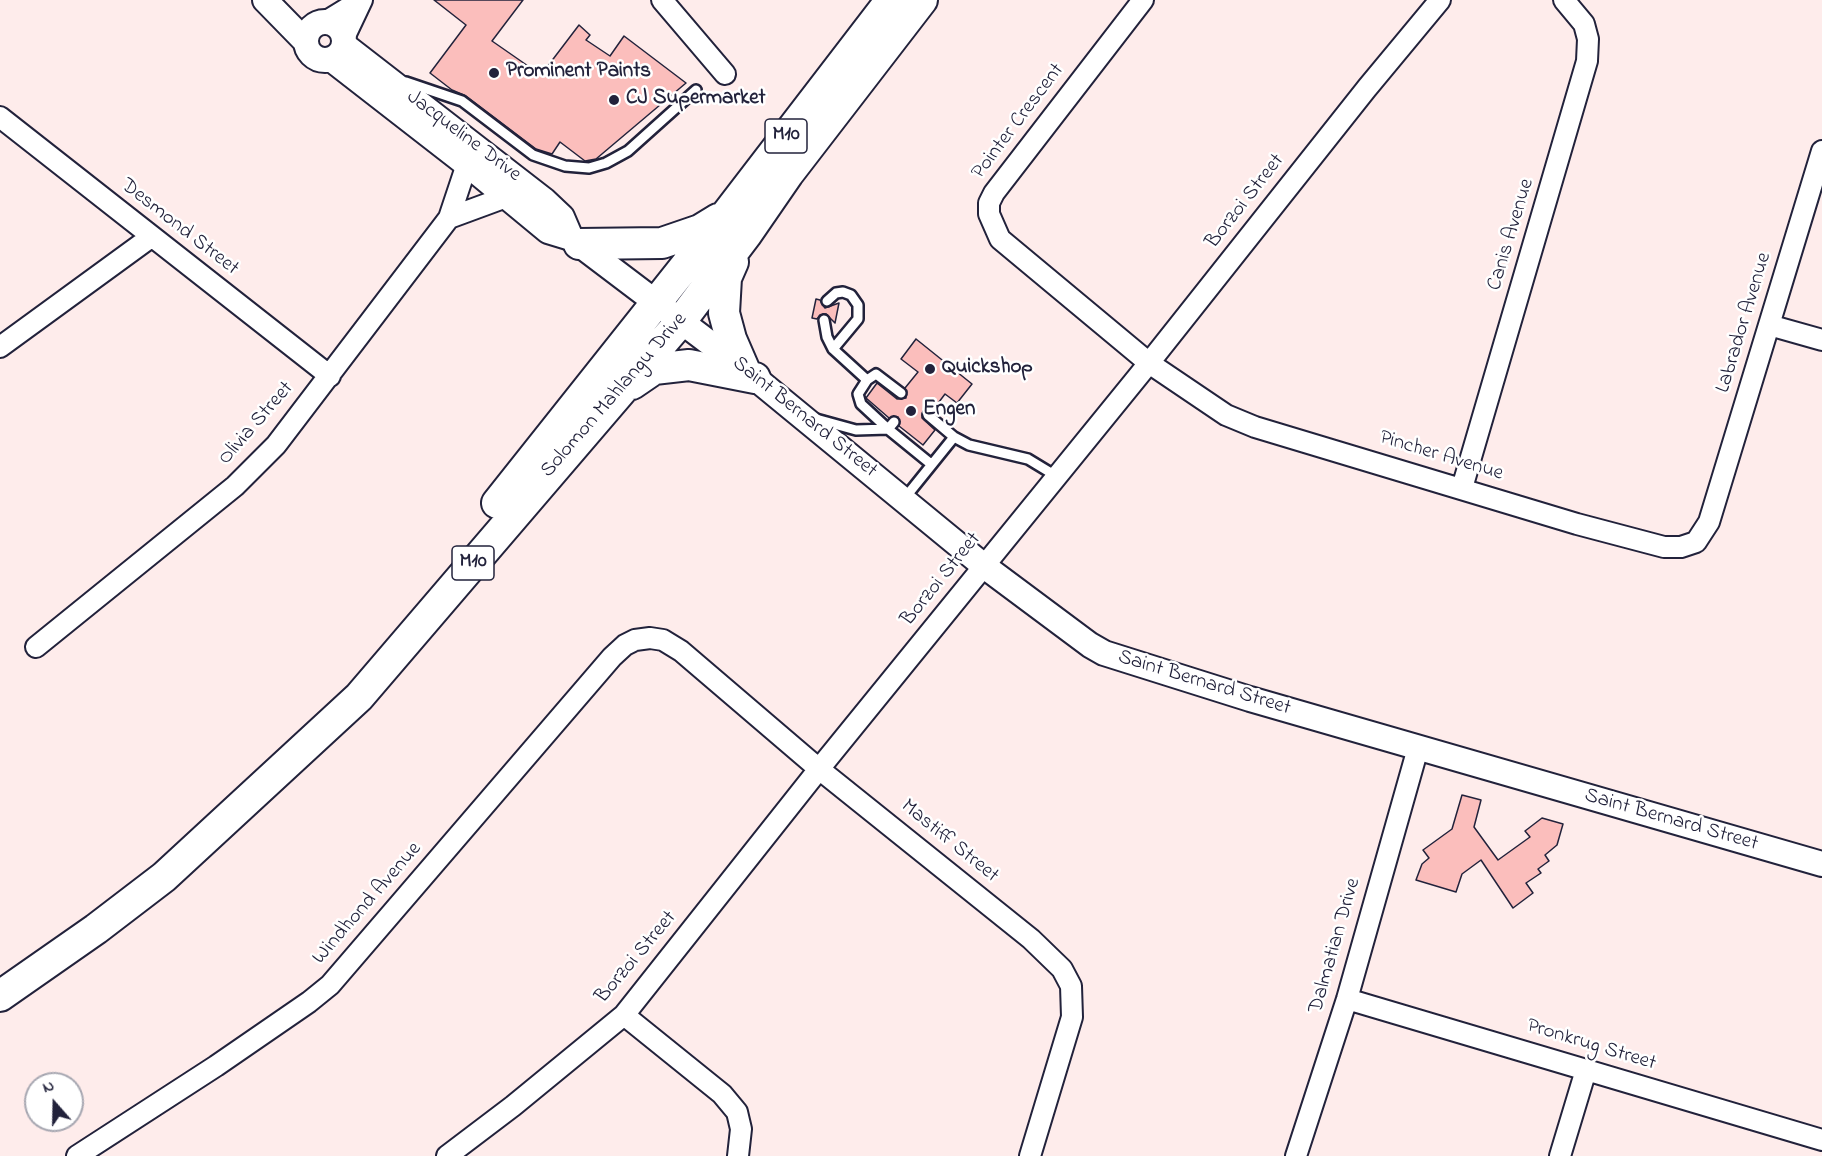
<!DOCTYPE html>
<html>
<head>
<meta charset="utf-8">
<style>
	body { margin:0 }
	#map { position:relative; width:1822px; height:1156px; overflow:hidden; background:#feeceb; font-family:"Indie Flower",sans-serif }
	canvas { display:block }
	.north { position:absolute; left:24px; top:1072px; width:60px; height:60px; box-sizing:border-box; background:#fff; border:2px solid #a7a7b1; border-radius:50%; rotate:340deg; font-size:16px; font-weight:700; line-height:24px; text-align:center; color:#22223b }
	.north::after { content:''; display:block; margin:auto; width:21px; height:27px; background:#22223b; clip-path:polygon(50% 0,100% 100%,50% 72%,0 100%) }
</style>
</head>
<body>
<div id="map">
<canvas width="1822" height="1156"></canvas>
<div class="north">N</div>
</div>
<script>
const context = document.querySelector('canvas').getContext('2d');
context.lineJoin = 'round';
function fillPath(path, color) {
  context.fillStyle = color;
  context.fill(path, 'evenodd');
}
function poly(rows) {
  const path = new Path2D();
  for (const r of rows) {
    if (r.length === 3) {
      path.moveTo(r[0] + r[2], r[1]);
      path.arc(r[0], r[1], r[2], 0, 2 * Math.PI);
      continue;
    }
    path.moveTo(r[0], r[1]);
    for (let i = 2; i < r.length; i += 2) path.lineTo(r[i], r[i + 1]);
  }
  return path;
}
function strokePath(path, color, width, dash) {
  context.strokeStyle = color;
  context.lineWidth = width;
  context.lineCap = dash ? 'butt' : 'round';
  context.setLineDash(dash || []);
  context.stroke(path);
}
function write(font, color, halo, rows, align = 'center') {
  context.font = font + ' "Indie Flower",sans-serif';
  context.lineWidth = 5;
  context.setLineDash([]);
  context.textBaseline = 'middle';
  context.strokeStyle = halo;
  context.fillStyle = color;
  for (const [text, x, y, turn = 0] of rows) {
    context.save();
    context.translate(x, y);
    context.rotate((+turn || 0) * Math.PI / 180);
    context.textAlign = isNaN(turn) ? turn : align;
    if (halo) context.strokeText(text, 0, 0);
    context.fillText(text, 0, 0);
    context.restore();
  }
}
const building = poly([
	[434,0,523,0,492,41,541,75,579,25,590,35,586,40,610,56,624,36,686,83,596,159,585,161,560,142,552,154,536,149,466,96,452,90,430,73,466,25,434,0],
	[816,299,820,300,825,308,839,303,835,323,826,314,820,315,817,319,812,318,816,299],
	[916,339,972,384,957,403,945,394,933,410,926,409,923,411,922,418,935,430,923,445,899,426,898,417,889,418,866,398,877,383,897,399,906,398,905,388,918,372,901,359,916,339],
	[1462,795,1481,800,1474,827,1498,860,1530,837,1525,831,1542,818,1563,824,1557,845,1545,855,1549,861,1538,869,1541,873,1526,883,1533,893,1513,908,1481,860,1462,874,1456,892,1416,880,1422,864,1429,858,1423,850,1452,829,1462,795]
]);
const service = poly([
	[406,82,462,101,533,155,565,166,589,168,606,163,628,151,696,90],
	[827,301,836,293,843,292,851,295,858,305,858,319,833,349],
	[824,320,827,337,833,349,867,380],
	[928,415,954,437],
	[816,419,856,430,888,429,931,464],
	[894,422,888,429,861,404,858,394,867,380,876,374,901,393],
	[904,499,954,437,969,445,1028,459,1056,476]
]);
const minor = poly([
	[662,0,725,74],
	[1143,0,994,193,989,203,989,214,1000,239,1149,363,1226,415,1255,427,1577,524,1664,547,1681,547,1696,542,1709,522,1822,151],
	[325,22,361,0],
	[344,38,362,0],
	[0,117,330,376],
	[449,218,506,197],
	[1769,325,1822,340],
	[0,347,151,237],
	[1462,488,1587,61,1588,39,1584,24,1564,0],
	[36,647,235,486,276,445,449,218,467,164],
	[1347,999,1822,1140],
	[624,1015,722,1094,737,1112,741,1129,738,1156],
	[77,1156,216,1066,309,1002,330,985,612,657,625,645,635,640,650,638,663,640,681,651,819,769,1031,939,1062,969,1071,986,1072,1017,1030,1156],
	[447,1156,513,1106,624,1015,819,769,1149,363,1367,88,1440,0],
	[1296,1156,1347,999,1418,748],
	[1560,1156,1586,1070]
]);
const tertiary = poly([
	[265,0,306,42],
	[325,41,19],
	[344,45,544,200,562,217,571,238],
	[331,59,479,174,548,231,571,238,744,369,984,566,1090,645,1104,653,1250,699,1822,864]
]);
const primary = poly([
	[579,244,662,243,700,230,718,219],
	[733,262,726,278,724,313,731,339,744,369],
	[632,384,654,369,689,365,755,378],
	[497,503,729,211,891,0],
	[0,996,96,929,164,877,359,697,681,321,746,235,788,174,922,0]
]);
const markers = [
	[494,73,6,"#22223b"],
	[614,100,6,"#22223b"],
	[930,369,6,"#22223b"],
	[911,411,6,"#22223b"]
];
const shields = [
	[786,136,42],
	[473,563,42]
];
const shieldNames = [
	["M10",786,136],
	["M10",473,563]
];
const poiNames = [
	["Prominent Paints",506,73],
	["CJ Supermarket",626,100],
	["Quickshop",942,369],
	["Engen",923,411]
];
const streetNames = [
	["Pointer Crescent",1019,122,-53],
	["Jacqueline Drive",463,137,37],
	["Borzoi Street",1246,202,-52],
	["Desmond Street",179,228,38],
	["Canis Avenue",1512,235,-73],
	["Labrador Avenue",1745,323,-73],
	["Solomon Mahlangu Drive",615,396,-49],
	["Saint Bernard Street",804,418,39],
	["Olivia Street",257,424,-49],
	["Pincher Avenue",1441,457,17],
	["Borzoi Street",942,580,-51],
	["Saint Bernard Street",1204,684,17],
	["Saint Bernard Street",1671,821,16],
	["Mastiff Street",949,842,39],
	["Windhond Avenue",368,904,-49],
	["Dalmatian Drive",1336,946,-74],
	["Borzoi Street",637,958,-50],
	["Pronkrug Street",1591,1046,17]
];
fillPath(building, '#fbbebc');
strokePath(building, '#22223b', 1.5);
strokePath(service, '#22223b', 14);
strokePath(minor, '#22223b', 24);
strokePath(tertiary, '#22223b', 28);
strokePath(primary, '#22223b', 34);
strokePath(service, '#fff', 9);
strokePath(minor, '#fff', 20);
strokePath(tertiary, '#fff', 24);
strokePath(primary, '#fff', 30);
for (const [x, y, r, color] of markers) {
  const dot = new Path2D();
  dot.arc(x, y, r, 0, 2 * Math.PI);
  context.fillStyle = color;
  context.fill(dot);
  strokePath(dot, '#fff', 2);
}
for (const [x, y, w] of shields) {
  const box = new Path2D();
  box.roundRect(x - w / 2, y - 17, w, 34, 4.5);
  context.fillStyle = '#fff';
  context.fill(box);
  strokePath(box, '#22223b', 1.5);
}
write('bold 20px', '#22223b', null, shieldNames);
write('bold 21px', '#22223b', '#fff', poiNames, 'left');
write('21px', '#22223b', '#fff', streetNames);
</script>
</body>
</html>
